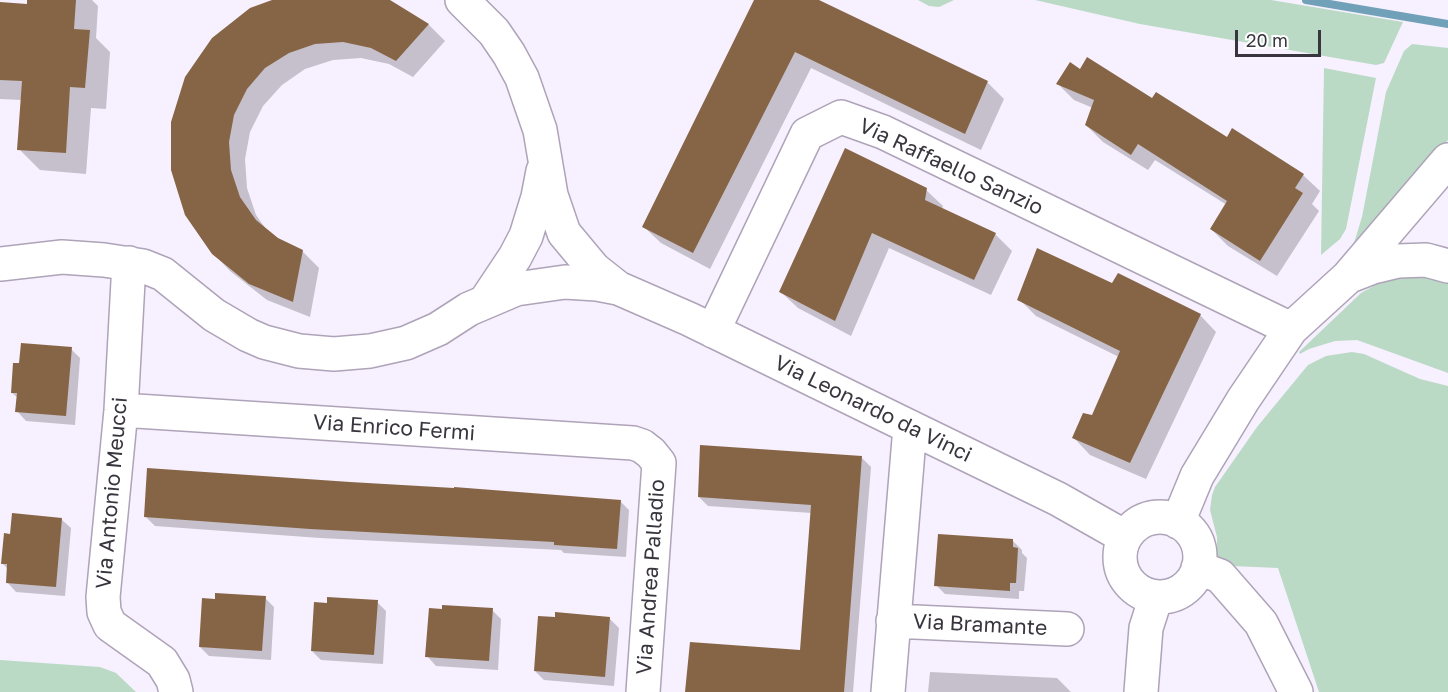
<!DOCTYPE html>
<html>
<head>
<meta charset="utf-8">
<style>
	body { margin:0 }
	#map { position:relative; width:1448px; height:692px; overflow:hidden; background:#f7f0fe; font-family:"Golos Text",sans-serif }
	canvas { display:block }
	.scale { position:absolute; left:1235px; top:30px; width:86px; height:27px; box-sizing:border-box; border:3px solid #39353e; border-top:0; padding-left:8px; font-size:18px; line-height:21px; white-space:nowrap; color:#39353e; -webkit-text-stroke:4px #fff; paint-order:stroke }
</style>
</head>
<body>
<div id="map">
<canvas width="1448" height="692"></canvas>
<div class="scale">20 m</div>
</div>
<script>
const context = document.querySelector('canvas').getContext('2d');
context.lineJoin = 'round';
function fillPath(path, color) {
  context.fillStyle = color;
  context.fill(path, 'evenodd');
}
function poly(rows) {
  const path = new Path2D();
  for (const r of rows) {
    if (r.length === 3) {
      path.moveTo(r[0] + r[2], r[1]);
      path.arc(r[0], r[1], r[2], 0, 2 * Math.PI);
      continue;
    }
    path.moveTo(r[0], r[1]);
    for (let i = 2; i < r.length; i += 2) path.lineTo(r[i], r[i + 1]);
  }
  return path;
}
function strokePath(path, color, width, dash) {
  context.strokeStyle = color;
  context.lineWidth = width;
  context.lineCap = dash ? 'butt' : 'round';
  context.setLineDash(dash || []);
  context.stroke(path);
}
function write(font, color, halo, rows, align = 'center') {
  context.font = font + ' "Golos Text",sans-serif';
  context.lineWidth = 6;
  context.setLineDash([]);
  context.textBaseline = 'middle';
  context.strokeStyle = halo;
  context.fillStyle = color;
  for (const [text, x, y, turn = 0] of rows) {
    context.save();
    context.translate(x, y);
    context.rotate((+turn || 0) * Math.PI / 180);
    context.textAlign = isNaN(turn) ? turn : align;
    if (halo) context.strokeText(text, 0, 0);
    context.fillText(text, 0, 0);
    context.restore();
  }
}
const green = poly([
	[918,0,954,0,939,7,929,6],
	[1035,0,1271,0,1403,22,1384,63,1376,65,1140,24],
	[1412,44,1448,48,1448,140,1357,245,1354,243,1362,217,1386,92,1404,51],
	[1324,68,1376,78,1346,229,1340,239,1321,255],
	[1409,272,1448,282,1448,373,1357,340,1335,341,1309,349,1300,354,1299,352,1361,293,1388,278],
	[1352,352,1364,354,1420,379,1448,386,1448,692,1319,692,1278,568,1232,566,1217,559,1217,537,1210,510,1212,495,1215,487,1257,427,1308,365,1326,356],
	[0,660,100,667,116,673,136,692,0,692]
]);
const shadow = poly([
	[29,0,92,0,98,6,96,38,110,52,106,109,91,108,86,174,40,170,19,149,22,100,0,99,0,4,28,6],
	[276,0,388,1,429,25,445,41,413,77,389,64,361,58,333,60,305,69,282,85,263,106,250,132,245,159,247,188,256,215,268,232,277,239,302,251,319,268,310,317,267,300,230,271,213,253,186,214],
	[755,0,816,0,987,82,1004,99,981,150,811,68,710,269,661,243,644,227],
	[1080,71,1152,100,1303,175,1320,191,1312,204,1319,211,1277,276,1228,246,1211,229,1227,205,1155,160,1148,170,1103,142,1086,125,1093,108,1074,100,1058,84],
	[926,190,943,206,942,210,995,234,1012,251,991,295,889,248,851,336,798,308,781,292],
	[1112,285,1200,315,1216,332,1146,479,1090,455,1074,438,1093,417,1119,357,1036,316,1019,299],
	[71,349,80,358,75,425,26,421,17,411,18,398,12,393,21,364],
	[862,458,871,467,853,692,687,692,801,652,812,513,708,506,699,497],
	[620,501,629,510,626,557,564,553,561,550,320,538,155,526,146,517],
	[61,519,71,528,65,596,16,592,7,582,8,569,2,563,11,535],
	[1013,541,1022,550,1022,553,1027,558,1024,591,1019,591,1019,599,945,594,936,585],
	[265,598,274,607,271,660,209,656,200,647],
	[377,602,386,611,383,664,321,660,312,651],
	[492,610,501,619,498,670,436,666,427,656],
	[610,619,619,628,614,686,544,680,535,671],
	[930,672,1057,678,1071,692,928,692]
]);
const stream = poly([
	[1306,0,1448,24]
]);
const building = poly([
	[27,0,76,0,74,29,90,30,85,88,70,87,66,153,17,150,22,81,0,80,0,2,27,4],
	[272,0,390,0,429,24,396,61,371,48,343,42,315,44,289,53,265,68,247,89,234,115,229,142,231,170,240,197,256,220,278,238,303,250,293,302,249,284,212,254,185,215,171,170,171,122,185,77,212,38,250,8],
	[754,0,819,0,988,81,965,134,795,52,693,253,642,227],
	[1087,57,1152,98,1156,92,1227,137,1232,128,1304,174,1295,188,1303,193,1260,261,1210,229,1227,201,1138,144,1131,155,1085,125,1094,100,1056,84,1070,62,1080,69],
	[845,148,927,188,925,200,996,233,974,280,872,233,835,321,779,292],
	[1037,248,1112,283,1118,273,1201,314,1130,463,1072,438,1083,413,1092,415,1120,351,1017,300],
	[21,343,72,347,66,416,15,412,17,393,11,393,13,363,19,363],
	[700,445,862,456,844,692,685,692,690,642,800,650,811,505,698,497],
	[147,468,350,482,454,488,454,487,621,500,617,549,554,545,554,542,310,529,144,517],
	[12,513,62,518,56,587,6,583,7,564,1,564,4,533,10,534],
	[938,534,1013,539,1013,547,1018,548,1016,583,1010,583,1010,591,934,586],
	[215,593,266,596,262,651,199,647,202,598,215,599],
	[327,597,378,600,374,655,311,651,314,602,327,603],
	[442,605,493,608,489,661,425,657,429,608,442,609],
	[555,612,610,617,605,677,534,671,538,616,555,617]
]);
const minor = poly([
	[462,0,494,32,509,54,522,78,540,130,551,195,564,233,594,269,618,288],
	[129,263,121,410,103,597,104,612,110,625,162,662,173,680,176,692],
	[0,264,62,257,104,260,143,266,163,274,214,315,248,335,264,342,299,351,334,354,370,351,406,343,438,329,469,309,516,289,565,282,597,284,618,288,689,319,910,427,1058,499,1125,537],
	[1350,276,1373,267,1398,261,1426,260,1448,266],
	[485,302,515,257,526,236,538,197,543,171],
	[713,331,807,134,841,117,883,132,1291,329],
	[121,410,633,443,642,446,651,453,659,463,643,692],
	[1160,557,40],
	[1178,522,1197,476,1243,400,1291,329,1348,277,1448,160],
	[1198,568,1220,576,1261,623,1296,692],
	[893,621,1067,629],
	[888,692,910,427],
	[1141,692,1146,628,1156,597]
]);
const streetNames = [
	["Via Raffaello Sanzio",951,167,25],
	["Via Leonardo da Vinci",873,409,26],
	["Via Enrico Fermi",394,428,4],
	["Via Antonio Meucci",112,493,-85],
	["Via Andrea Palladio",651,577,-86],
	["Via Bramante",980,625,3]
];
fillPath(green, '#badac6');
fillPath(shadow, '#0003');
strokePath(stream, '#71a1b8', 8);
fillPath(building, '#866546');
strokePath(minor, '#aea3b8', 36);
strokePath(minor, '#fff', 33);
write('21px', '#39353e', '#fff', streetNames);
</script>
</body>
</html>
